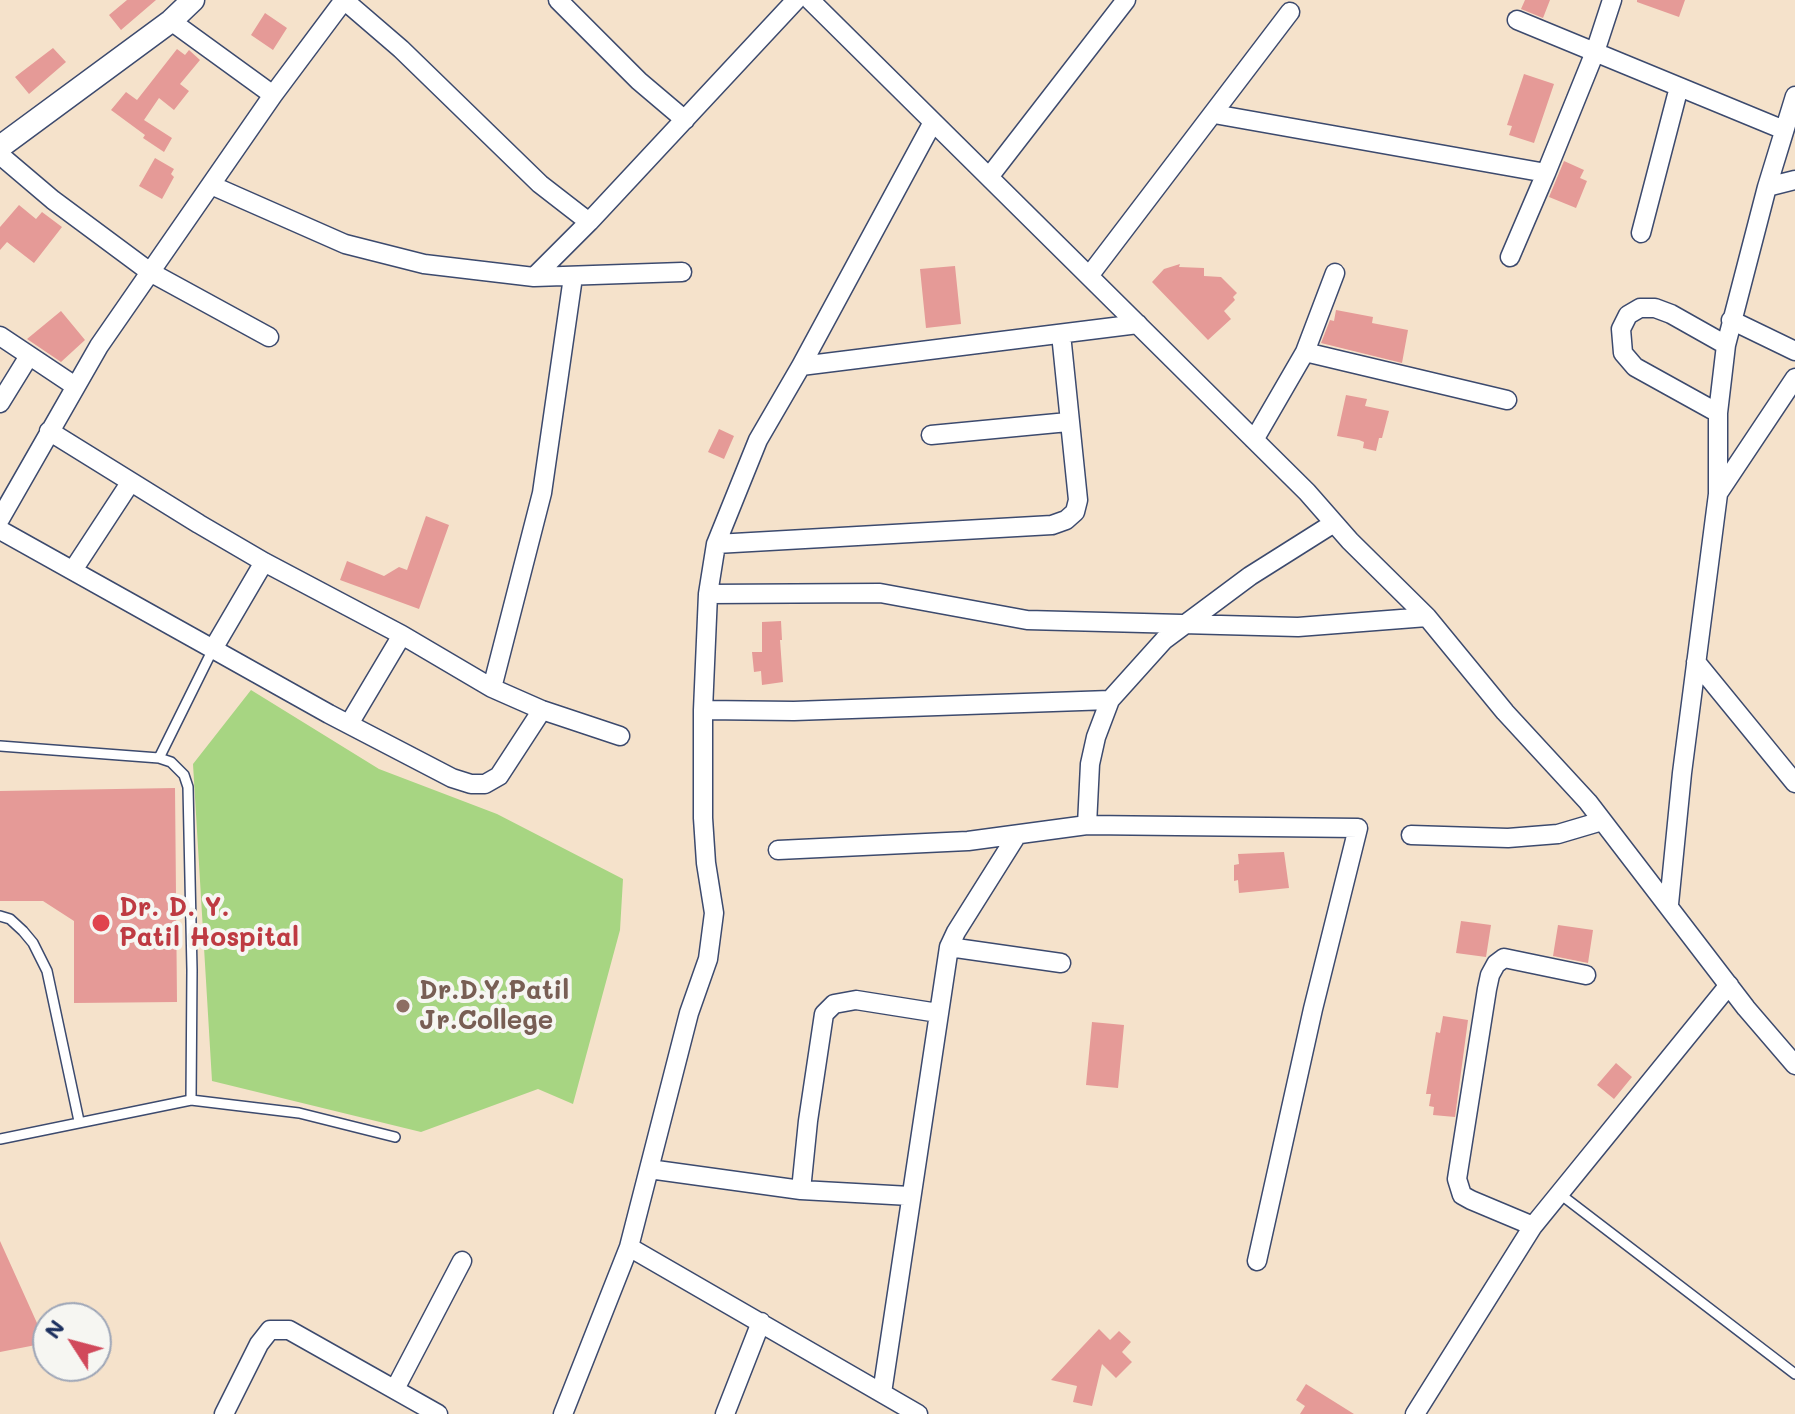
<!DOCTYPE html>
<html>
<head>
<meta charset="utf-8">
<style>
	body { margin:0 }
	#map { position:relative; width:1795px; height:1414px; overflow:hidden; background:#f5e2cb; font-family:Mali,sans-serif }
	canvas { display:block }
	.north { position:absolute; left:32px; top:1302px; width:80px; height:80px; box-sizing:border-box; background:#f6f6f2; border:2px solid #9ea6b7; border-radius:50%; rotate:306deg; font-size:22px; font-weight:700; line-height:32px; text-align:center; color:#1b2f5e }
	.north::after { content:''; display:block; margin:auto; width:28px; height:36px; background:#d1495b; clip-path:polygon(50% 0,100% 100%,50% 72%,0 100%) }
</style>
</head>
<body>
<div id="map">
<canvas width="1795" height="1414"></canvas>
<div class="north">N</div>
</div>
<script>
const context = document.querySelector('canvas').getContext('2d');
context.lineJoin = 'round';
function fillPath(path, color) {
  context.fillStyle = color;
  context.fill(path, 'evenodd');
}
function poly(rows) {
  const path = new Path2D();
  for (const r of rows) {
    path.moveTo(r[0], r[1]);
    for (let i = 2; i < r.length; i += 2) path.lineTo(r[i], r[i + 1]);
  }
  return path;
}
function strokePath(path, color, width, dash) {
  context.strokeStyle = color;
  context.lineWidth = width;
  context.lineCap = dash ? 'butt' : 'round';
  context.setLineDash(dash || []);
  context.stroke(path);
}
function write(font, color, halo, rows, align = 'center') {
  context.font = font + ' Mali,sans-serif';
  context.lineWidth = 8;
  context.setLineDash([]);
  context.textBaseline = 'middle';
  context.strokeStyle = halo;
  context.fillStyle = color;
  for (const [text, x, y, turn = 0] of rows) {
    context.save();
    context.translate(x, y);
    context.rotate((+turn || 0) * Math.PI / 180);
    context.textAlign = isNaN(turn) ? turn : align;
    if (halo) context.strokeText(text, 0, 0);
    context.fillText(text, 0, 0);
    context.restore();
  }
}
const green = poly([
	[251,690,379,769,497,814,623,879,620,930,573,1104,538,1089,421,1132,212,1081,193,764]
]);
const building = poly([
	[127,0,156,0,121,30,109,15],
	[1525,0,1550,0,1543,18,1521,9],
	[1637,0,1685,0,1679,17,1637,2],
	[265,13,287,28,273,50,251,35],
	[53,48,66,62,29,94,15,77],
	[177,49,185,55,189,50,200,60,180,84,189,91,174,110,159,98,144,120,172,138,164,152,143,138,145,135,111,110,126,92,137,100],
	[1524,74,1554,84,1534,143,1509,135,1512,126,1507,125],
	[155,158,174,169,171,174,174,177,162,199,139,186],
	[1564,161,1584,170,1580,178,1587,181,1576,208,1549,197],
	[19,205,36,219,42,212,62,227,34,263,7,242,0,250,0,227],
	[1180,264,1179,267,1204,268,1204,276,1221,277,1237,293,1233,297,1235,300,1224,311,1231,319,1208,340,1152,282,1164,269],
	[955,266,961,324,926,328,920,269],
	[1336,310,1373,317,1372,323,1408,330,1402,363,1321,343,1330,320,1334,321],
	[61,311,85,340,61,362,27,339],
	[1346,395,1367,399,1365,406,1389,411,1382,438,1379,438,1376,451,1363,448,1364,442,1359,440,1337,436],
	[719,429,734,436,724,459,708,452],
	[426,516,449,525,419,609,340,580,347,561,384,576,399,567,407,570],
	[781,621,782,640,780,640,783,682,762,685,761,671,754,672,752,652,762,652,762,622],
	[175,788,177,1002,74,1003,74,921,43,901,0,901,0,791],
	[1284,852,1289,888,1239,893,1238,880,1234,881,1234,865,1239,864,1238,854],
	[1461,921,1491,925,1486,957,1456,953],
	[1558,925,1593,930,1588,963,1553,956],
	[1443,1016,1468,1020,1455,1117,1433,1115,1434,1107,1429,1106,1431,1094,1426,1094,1436,1032,1440,1033],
	[1092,1022,1124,1025,1118,1088,1086,1085],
	[1616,1063,1632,1077,1614,1099,1597,1085],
	[0,1241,46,1343,0,1352],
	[1099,1329,1110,1340,1119,1331,1131,1342,1122,1352,1132,1362,1116,1378,1102,1364,1092,1406,1073,1402,1077,1386,1051,1380],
	[1306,1384,1354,1414,1300,1414,1305,1406,1296,1400]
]);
const service = poly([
	[0,746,159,758,171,762,184,775,188,787,192,970,191,1100],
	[159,758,213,649],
	[0,916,10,919,23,931,33,943,47,971,79,1121],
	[0,1139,191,1100,299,1113,395,1137],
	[1560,1194,1795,1374]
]);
const minor = poly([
	[344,0,401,49,540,184,589,222],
	[558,0,639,81,685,120],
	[810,0,1307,492,1350,541,1427,617,1505,712,1588,802,1746,1008,1795,1065],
	[1517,20,1784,130],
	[171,21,273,95],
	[1214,114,1546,173,1510,257],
	[0,155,53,200,150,272,269,337],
	[1546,173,1595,52,1612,0],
	[989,177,1126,0],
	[211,185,345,244,424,264,534,277,682,272],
	[1767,187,1795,180],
	[1641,233,1679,87],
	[1089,276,1290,12],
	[534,277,589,222,796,0],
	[1731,320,1795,351],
	[0,336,75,386],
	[1305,352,1507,400],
	[801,366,933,122],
	[0,403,29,356],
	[1718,413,1635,367,1623,353,1621,329,1628,315,1640,308,1655,308,1671,314,1726,345],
	[49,431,199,524,264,562,402,635,492,688,542,710,620,736],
	[931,435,1068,422],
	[1254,440,1305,352,1335,273],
	[1719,492,1795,378],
	[0,519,99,346,273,95,344,0],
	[0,530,213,649],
	[716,544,1052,525,1066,520,1075,512,1078,500,1061,334],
	[264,562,213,649,329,714,452,778,471,784,485,784,499,776,542,710],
	[73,570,130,483],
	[708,594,880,593,1027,620,1298,627,1427,617],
	[1696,662,1795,783],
	[492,688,542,493,573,277],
	[703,710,794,711,1110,700],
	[349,724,402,635],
	[1087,825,1090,764,1096,737,1110,700,1164,640,1250,576,1334,523],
	[1411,835,1508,838,1558,834,1602,821],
	[778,850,968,841,1087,825,1358,828,1313,1009,1257,1261],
	[1669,904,1682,773,1718,494,1718,413,1726,345,1767,187,1795,96],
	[949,947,1061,963],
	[649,1169,801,1190,910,1196],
	[801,1190,808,1121,824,1014,834,1004,856,1000,938,1013],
	[1533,1226,1471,1200,1462,1195,1457,1179,1487,989,1490,975,1496,964,1504,958,1586,975],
	[629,1247,918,1414],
	[395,1389,462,1261],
	[882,1393,949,947,956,932,1017,835],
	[224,1414,259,1344,270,1330,289,1330,438,1414],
	[563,1414,629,1247,689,1013,708,959,714,913,706,863,703,818,703,710,708,594,716,544,758,440,801,366,1138,324],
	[725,1414,761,1322],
	[1415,1414,1533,1226,1729,985]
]);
const tertiary = poly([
	[0,147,171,21,193,0]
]);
const markers = [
	[101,923,10,"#e0444e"],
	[403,1006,8,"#8d6e63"]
];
const healthNames = [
	["Dr. D. Y.",119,908],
	["Patil Hospital",119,938]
];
const educationNames = [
	["Dr.D.Y.Patil",419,991],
	["Jr.College",419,1021]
];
fillPath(green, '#a7d582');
fillPath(building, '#e59a97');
strokePath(service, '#3c4a6e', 12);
strokePath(minor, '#3c4a6e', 21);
strokePath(tertiary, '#3c4a6e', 25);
strokePath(service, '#fff', 9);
strokePath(minor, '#fff', 18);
strokePath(tertiary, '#fff', 22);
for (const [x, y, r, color] of markers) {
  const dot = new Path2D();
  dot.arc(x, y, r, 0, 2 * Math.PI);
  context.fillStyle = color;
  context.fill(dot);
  strokePath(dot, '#f6f6f2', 3);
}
write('bold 26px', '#be3a42', '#f6f6f2', healthNames, 'left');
write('bold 26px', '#785e54', '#f6f6f2', educationNames, 'left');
</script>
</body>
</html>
